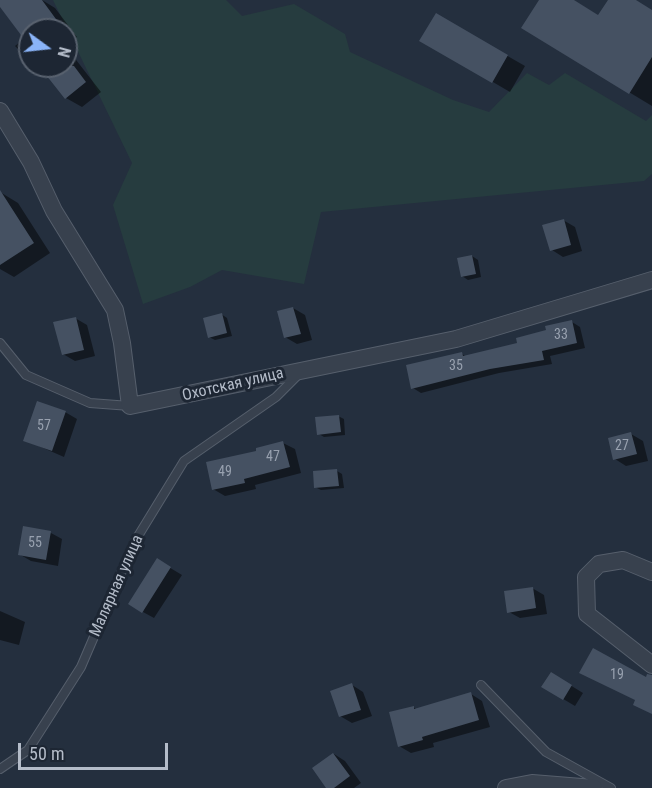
<!DOCTYPE html>
<html>
<head>
<meta charset="utf-8">
<style>
	body { margin:0 }
	#map { position:relative; width:652px; height:788px; overflow:hidden; background:#242f3e; font-family:"Roboto Condensed",sans-serif }
	canvas { display:block }
	.north { position:absolute; left:18px; top:18px; width:60px; height:60px; box-sizing:border-box; background:#1d2633; border:2px solid #59626f; border-radius:50%; rotate:105deg; font-size:16px; font-weight:700; line-height:24px; text-align:center; color:#b4bcc9 }
	.north::after { content:''; display:block; margin:auto; width:21px; height:27px; background:#8ab4f8; clip-path:polygon(50% 0,100% 100%,50% 72%,0 100%) }
	.scale { position:absolute; left:18px; top:743px; width:150px; height:27px; box-sizing:border-box; border:3px solid #b4bcc9; border-top:0; padding-left:8px; font-size:18px; line-height:21px; white-space:nowrap; color:#b4bcc9; -webkit-text-stroke:4px #1d2633; paint-order:stroke }
</style>
</head>
<body>
<div id="map">
<canvas width="652" height="788"></canvas>
<div class="north">N</div>
<div class="scale">50 m</div>
</div>
<script>
const context = document.querySelector('canvas').getContext('2d');
context.lineJoin = 'round';
function fillPath(path, color) {
  context.fillStyle = color;
  context.fill(path, 'evenodd');
}
function poly(rows) {
  const path = new Path2D();
  for (const r of rows) {
    path.moveTo(r[0], r[1]);
    for (let i = 2; i < r.length; i += 2) path.lineTo(r[i], r[i + 1]);
  }
  return path;
}
function strokePath(path, color, width, dash) {
  context.strokeStyle = color;
  context.lineWidth = width;
  context.lineCap = dash ? 'butt' : 'round';
  context.setLineDash(dash || []);
  context.stroke(path);
}
function write(font, color, halo, rows, align = 'center') {
  context.font = font + ' "Roboto Condensed",sans-serif';
  context.lineWidth = 6;
  context.setLineDash([]);
  context.textBaseline = 'middle';
  context.strokeStyle = halo;
  context.fillStyle = color;
  for (const [text, x, y, turn = 0] of rows) {
    context.save();
    context.translate(x, y);
    context.rotate((+turn || 0) * Math.PI / 180);
    context.textAlign = isNaN(turn) ? turn : align;
    if (halo) context.strokeText(text, 0, 0);
    context.fillText(text, 0, 0);
    context.restore();
  }
}
const green = poly([
	[53,0,226,0,242,16,294,4,345,34,350,52,453,100,489,112,527,73,549,85,565,73,646,121,652,115,652,174,644,181,321,212,304,284,222,270,190,287,143,304,113,205,132,163]
]);
const shadow = poly([
	[0,0,42,0,55,8,77,37,66,45,66,30,30,30,30,61,15,46,25,38,0,4],
	[540,0,573,0,599,16,610,0,635,0,652,11,652,106,523,28],
	[436,15,525,66,510,92,421,40],
	[66,47,101,92,82,107,66,98,41,66,66,66],
	[0,192,18,203,50,253,14,277,0,269],
	[563,220,575,227,582,251,563,257,552,250],
	[472,256,478,260,481,277,468,280,462,276],
	[293,308,305,315,312,340,297,344,285,337],
	[221,314,227,318,232,336,215,340,209,337],
	[75,318,87,325,95,356,75,361,63,354],
	[572,322,580,327,585,348,550,356,552,364,499,373,421,393,413,388,462,354,467,357,519,344],
	[65,412,77,419,64,457,25,440],
	[338,416,344,419,345,435,324,437,319,434],
	[631,434,643,441,648,461,626,466,615,459],
	[283,443,295,449,301,473,255,485,256,489,225,496,213,489,258,452],
	[337,471,342,474,344,488,321,490,315,487],
	[51,533,62,539,58,566,31,561,19,554],
	[157,560,182,575,154,618,143,612],
	[532,588,544,595,547,614,520,618,509,612],
	[0,611,25,622,19,645,0,640],
	[552,674,583,693,575,706,543,687],
	[352,685,363,692,372,716,352,723,340,716],
	[471,694,482,701,490,727,433,743,434,747,411,753,399,746,413,707,418,710],
	[334,754,345,761,361,783,354,788,328,788]
]);
const building = poly([
	[0,0,42,0,64,30,30,30,30,47,0,7],
	[539,0,574,0,598,15,608,0,636,0,652,10,652,57,629,94,521,28],
	[436,13,508,55,492,83,419,41],
	[39,66,74,66,86,82,65,99],
	[0,190,34,243,0,265],
	[564,219,571,245,550,251,542,225],
	[472,255,476,274,461,277,457,258],
	[293,307,301,334,284,338,277,311],
	[222,313,227,333,208,338,203,318],
	[76,317,84,350,62,355,53,322],
	[572,320,577,343,542,351,544,360,490,369,411,389,406,365,462,352,463,356,517,343,516,338,546,330,545,326],
	[37,401,66,411,52,451,23,441],
	[339,415,341,432,317,435,315,417],
	[631,432,637,454,613,460,608,438],
	[283,441,290,467,244,479,245,483,212,490,206,462,256,451,256,448],
	[337,469,339,486,314,488,313,471],
	[23,526,51,531,46,560,18,555],
	[157,558,171,567,142,613,128,604],
	[533,587,536,608,507,613,504,591],
	[593,648,646,677,647,674,652,675,652,714,633,705,635,700,579,673],
	[551,672,572,685,563,700,541,687],
	[352,683,361,710,339,717,330,691],
	[471,692,479,720,422,737,423,740,398,747,389,712,414,706,414,709],
	[333,753,350,776,334,788,326,788,312,768]
]);
const service = poly([
	[0,343,26,375,90,403,130,406],
	[481,685,546,752,611,788],
	[0,769,28,750,81,667,135,541,184,461,276,397,299,374]
]);
const minor = poly([
	[0,111,31,162,54,211,115,310,122,343,130,406,456,339,652,280],
	[652,572,623,560,599,564,586,577,587,614,652,665],
	[506,788,532,783,594,788]
]);
const numberNames = [
	["33",561,335],
	["35",456,366],
	["57",44,426],
	["27",622,446],
	["47",273,457],
	["49",225,472],
	["55",35,543],
	["19",617,675]
];
const streetNames = [
	["Охотская улица",233,385,-13],
	["Малярная улица",117,586,-66]
];
fillPath(green, '#263c3f');
fillPath(shadow, '#0007');
fillPath(building, '#455162');
strokePath(service, '#565f6c', 10);
strokePath(minor, '#565f6c', 18);
strokePath(service, '#38414e', 8);
strokePath(minor, '#38414e', 16);
write('14px', '#98a1af', null, numberNames);
write('16px', '#b4bcc9', '#1d2633', streetNames);
</script>
</body>
</html>
